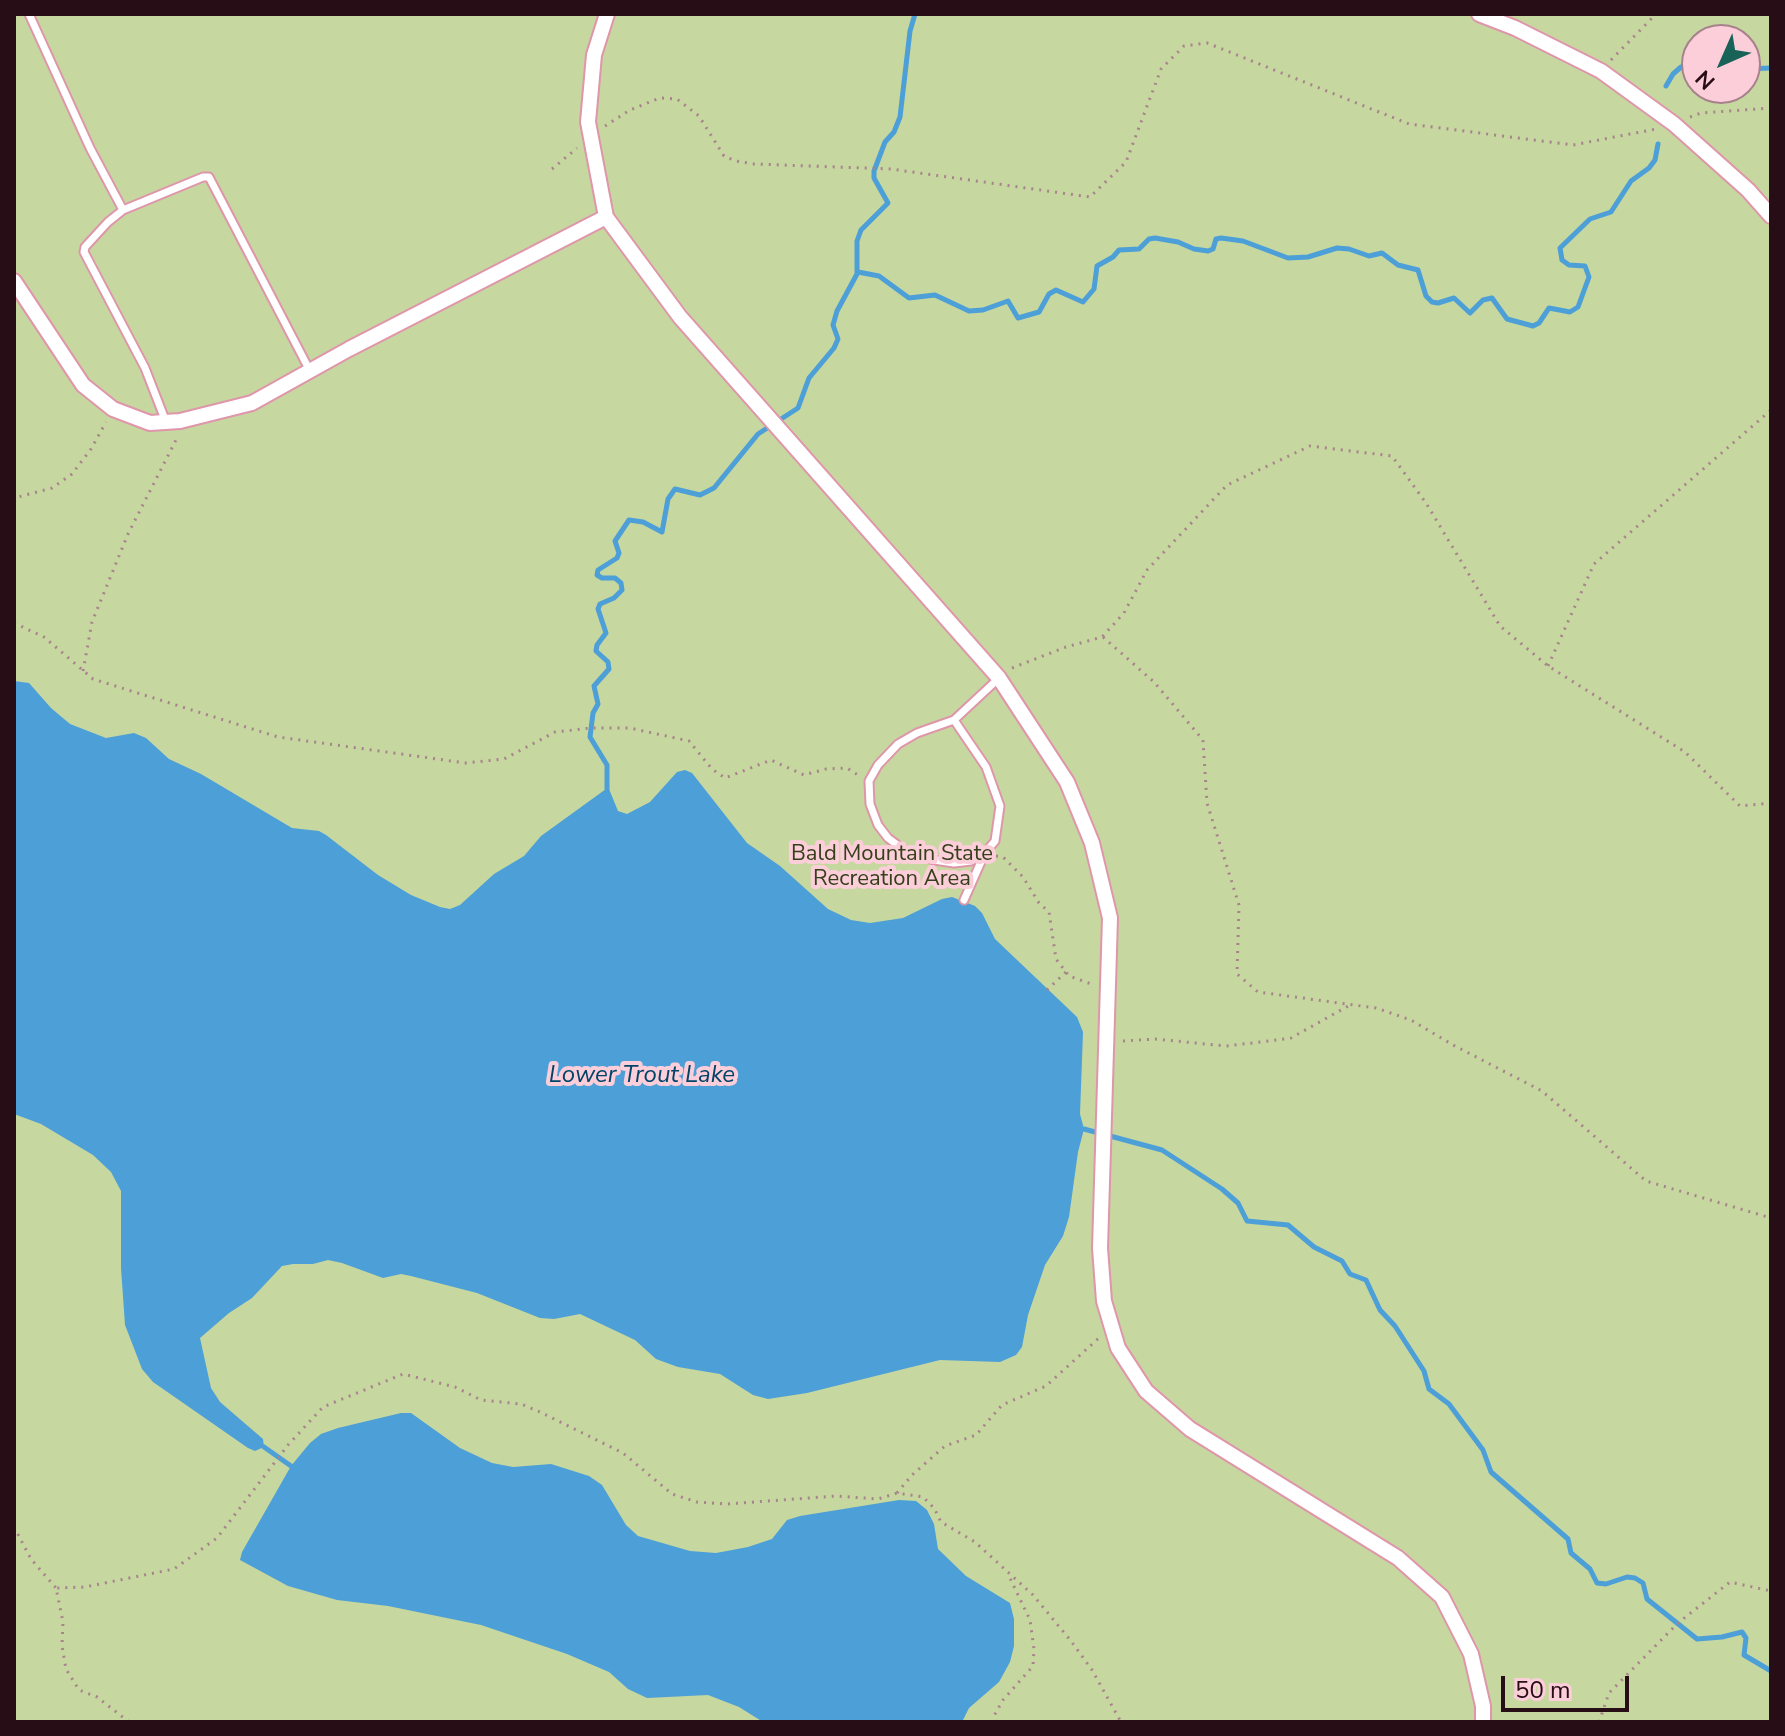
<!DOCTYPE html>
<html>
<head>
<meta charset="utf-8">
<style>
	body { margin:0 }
	#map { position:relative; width:1785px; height:1736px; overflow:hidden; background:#fcced9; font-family:"Nunito Sans",sans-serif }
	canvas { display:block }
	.frame { position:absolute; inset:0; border:16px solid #270d15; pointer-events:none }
	.north { position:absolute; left:1681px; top:24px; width:80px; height:80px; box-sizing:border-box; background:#fcced9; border:2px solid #a7818b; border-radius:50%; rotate:225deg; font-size:22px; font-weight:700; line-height:32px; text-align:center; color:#270d15 }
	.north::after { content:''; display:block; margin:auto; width:28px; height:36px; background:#196258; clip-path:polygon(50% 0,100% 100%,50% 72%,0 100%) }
	.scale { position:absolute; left:1501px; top:1676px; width:128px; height:36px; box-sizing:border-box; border:4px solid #270d15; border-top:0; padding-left:10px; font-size:24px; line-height:28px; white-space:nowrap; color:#270d15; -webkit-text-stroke:6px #fcced9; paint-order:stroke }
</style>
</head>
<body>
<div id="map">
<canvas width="1785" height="1736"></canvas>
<div class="frame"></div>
<div class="north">N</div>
<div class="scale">50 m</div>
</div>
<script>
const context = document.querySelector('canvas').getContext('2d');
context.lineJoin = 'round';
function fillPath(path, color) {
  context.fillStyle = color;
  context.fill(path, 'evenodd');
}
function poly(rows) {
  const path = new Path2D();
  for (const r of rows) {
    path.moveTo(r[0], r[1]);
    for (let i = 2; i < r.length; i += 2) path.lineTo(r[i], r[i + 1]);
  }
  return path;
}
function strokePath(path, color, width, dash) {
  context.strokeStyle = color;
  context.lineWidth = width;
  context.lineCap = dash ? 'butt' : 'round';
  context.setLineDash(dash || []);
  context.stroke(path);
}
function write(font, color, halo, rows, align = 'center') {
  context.font = font + ' "Nunito Sans",sans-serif';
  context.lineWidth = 8;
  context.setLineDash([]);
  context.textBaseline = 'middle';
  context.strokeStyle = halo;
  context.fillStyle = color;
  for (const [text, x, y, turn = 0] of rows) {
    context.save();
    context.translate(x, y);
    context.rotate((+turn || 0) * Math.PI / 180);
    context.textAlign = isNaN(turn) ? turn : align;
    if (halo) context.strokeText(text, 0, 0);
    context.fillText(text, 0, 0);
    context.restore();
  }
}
const green = poly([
	[14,14,1771,14,1771,1722,14,1722],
	[1697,40,1745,40,1745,88,1697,88]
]);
const water = poly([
	[14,681,29,683,51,708,70,724,106,738,134,733,146,738,169,759,201,774,292,828,319,831,326,835,378,875,411,895,440,907,450,909,460,905,494,874,524,856,541,836,606,789,609,789,618,811,627,814,650,802,677,772,685,770,692,773,747,843,780,866,828,909,851,920,870,923,903,918,942,899,952,897,975,906,982,913,995,939,1077,1017,1083,1032,1080,1114,1084,1129,1078,1152,1069,1217,1063,1236,1045,1265,1028,1315,1022,1347,1016,1355,1000,1362,940,1360,807,1393,768,1399,753,1395,720,1374,678,1367,656,1359,635,1340,580,1314,554,1319,540,1318,477,1293,411,1276,401,1274,383,1278,342,1263,328,1260,313,1264,293,1264,282,1266,252,1298,229,1313,200,1338,211,1388,220,1402,263,1439,264,1447,255,1451,248,1448,153,1382,142,1369,125,1325,121,1268,121,1191,111,1172,93,1155,41,1124,14,1114],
	[401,1413,411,1413,460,1448,492,1463,513,1467,551,1464,589,1476,602,1485,626,1525,638,1536,690,1551,716,1553,748,1547,772,1539,787,1520,800,1516,899,1500,916,1501,927,1510,934,1524,938,1549,966,1576,1010,1603,1014,1619,1014,1646,1010,1662,999,1682,969,1708,962,1722,763,1722,739,1707,708,1695,647,1698,628,1689,609,1672,567,1654,481,1625,388,1606,337,1600,288,1586,240,1560,242,1552,291,1466,310,1443,321,1434,338,1428]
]);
const stream = poly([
	[1745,69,1771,68],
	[1666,86,1673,74,1681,67,1690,63,1697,63],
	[858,272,879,276,909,298,935,295,969,311,983,310,1008,301,1018,318,1039,312,1049,294,1056,290,1083,302,1094,289,1097,266,1113,257,1119,250,1139,249,1149,239,1155,238,1178,242,1194,249,1208,251,1213,249,1216,239,1221,238,1243,241,1288,258,1308,257,1337,248,1349,249,1369,256,1382,253,1398,265,1418,270,1426,296,1432,302,1438,303,1454,298,1470,313,1483,300,1492,298,1507,319,1533,326,1539,323,1549,308,1570,312,1578,307,1589,277,1585,266,1569,265,1562,260,1560,248,1590,219,1611,212,1631,181,1649,168,1655,160,1658,144],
	[607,789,607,765,590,737,593,713,598,704,594,686,609,669,608,662,596,651,597,645,606,633,598,609,600,604,614,598,622,590,621,583,615,578,602,578,597,575,598,570,617,558,619,553,615,541,629,520,643,522,662,532,668,499,675,489,700,495,714,488,758,434,798,408,809,378,834,348,838,339,833,325,837,311,857,274,857,241,861,230,888,203,874,178,874,171,885,142,894,132,900,117,910,31,915,14],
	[1084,1129,1162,1150,1222,1189,1238,1203,1247,1221,1288,1225,1314,1247,1342,1261,1350,1274,1366,1280,1380,1310,1395,1326,1424,1371,1429,1389,1449,1404,1483,1450,1491,1472,1568,1539,1571,1553,1590,1569,1597,1583,1606,1584,1627,1577,1635,1578,1643,1583,1647,1599,1697,1639,1722,1637,1742,1632,1746,1638,1744,1655,1771,1671],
	[264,1447,291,1466]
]);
const path = poly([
	[1611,60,1656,14],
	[1690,117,1701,113,1771,108],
	[605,126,630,110,660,98,677,99,699,116,724,156,736,161,754,164,891,169,1090,197,1126,162,1161,69,1184,46,1207,43,1409,124,1573,145,1656,129],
	[552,169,577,148],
	[14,502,18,497,52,488,72,474,91,449,106,422],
	[14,623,44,637,93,679,278,737,466,763,504,759,555,732,591,728,630,728,689,741,712,769,725,778,771,760,804,775,826,769,847,768,858,775],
	[1103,637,1154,682,1203,740,1207,803,1239,905,1237,974,1258,992,1376,1008,1411,1020,1453,1045,1542,1091,1646,1181,1771,1218],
	[1548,666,1594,564,1771,410],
	[1012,668,1066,647,1102,637,1124,613,1147,570,1227,485,1310,446,1392,456,1426,503,1500,626,1548,666,1685,752,1740,806,1771,803],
	[83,671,92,622,128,534,177,438],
	[996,856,1003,857,1023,877,1039,903,1049,912,1056,959,1069,976,1091,984],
	[1047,990,1066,972],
	[1123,1041,1155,1039,1226,1046,1269,1041,1291,1038,1350,1005],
	[897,1493,912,1475,945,1446,976,1435,1002,1405,1046,1386,1100,1337],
	[14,1527,31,1559,56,1588],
	[129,1722,97,1697,79,1690,66,1669,62,1646,63,1622,56,1588,85,1587,174,1569,217,1538,288,1445,323,1407,403,1374,455,1387,481,1400,521,1404,540,1412,623,1453,672,1494,697,1502,727,1504,836,1496,878,1499,897,1493,923,1497,934,1508,941,1522,975,1542,1033,1595,1071,1641,1092,1670,1121,1722],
	[996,1722,994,1716,1003,1700,1033,1666,1034,1649,1030,1620,1008,1574],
	[1599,1722,1609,1693,1678,1623,1730,1582,1771,1591]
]);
const service = poly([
	[29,14,90,148,123,210,203,177,209,177,310,371],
	[123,210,108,222,85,247,84,252,145,368,166,422],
	[954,720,986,767,1000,806,995,841,984,854,971,861,954,863,934,860,904,850,888,838,878,825,870,804,869,781,878,765,898,744,917,733,954,720,998,679],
	[964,900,984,855]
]);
const minor = poly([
	[607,14,594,55,588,122,606,217,680,317,999,678,1067,782,1092,843,1110,918,1100,1248,1104,1301,1118,1348,1146,1391,1190,1429,1398,1558,1442,1597,1471,1654,1483,1706,1483,1722],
	[1479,14,1515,28,1601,71,1674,124,1748,190,1771,216],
	[14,281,83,385,113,409,150,423,180,421,252,403,349,349,606,217]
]);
const parkNames = [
	["Bald Mountain State",892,855],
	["Recreation Area",892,880]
];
const waterNames = [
	["Lower Trout Lake",642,1076]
];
fillPath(green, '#c6d7a0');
fillPath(water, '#4d9fd8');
strokePath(stream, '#4d9fd8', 5);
strokePath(service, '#df96aa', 11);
strokePath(minor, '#df96aa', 18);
strokePath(path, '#a9838c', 3, [2, 6]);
strokePath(service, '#fff', 7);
strokePath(minor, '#fff', 14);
write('22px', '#353f1a', '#fcced9', parkNames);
write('italic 24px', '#004469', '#fcced9', waterNames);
</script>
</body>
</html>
